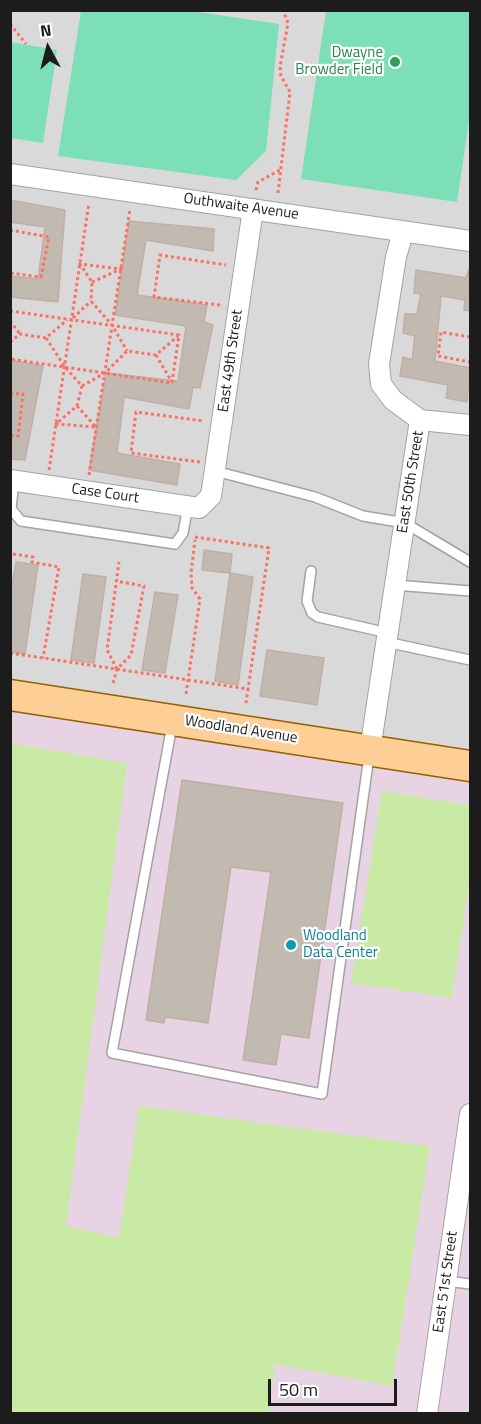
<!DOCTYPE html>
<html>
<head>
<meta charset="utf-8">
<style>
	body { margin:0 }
	#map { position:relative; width:481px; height:1424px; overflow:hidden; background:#eee9e1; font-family:"Titillium Web",sans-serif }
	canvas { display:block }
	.frame { position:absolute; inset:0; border:12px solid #1c1c1c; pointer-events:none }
	.north { position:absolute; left:18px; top:18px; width:60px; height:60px; -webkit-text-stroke:4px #fff; paint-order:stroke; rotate:353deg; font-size:16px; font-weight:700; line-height:24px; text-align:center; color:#1c1c1c }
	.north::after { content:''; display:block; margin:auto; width:21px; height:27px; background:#1c1c1c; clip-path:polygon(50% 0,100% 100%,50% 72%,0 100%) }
	.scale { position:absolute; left:268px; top:1379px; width:129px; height:27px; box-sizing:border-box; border:3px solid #1c1c1c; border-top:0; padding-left:8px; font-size:18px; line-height:21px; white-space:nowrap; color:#1c1c1c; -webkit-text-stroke:4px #fff; paint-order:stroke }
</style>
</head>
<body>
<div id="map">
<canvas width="481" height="1424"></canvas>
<div class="frame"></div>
<div class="north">N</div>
<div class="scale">50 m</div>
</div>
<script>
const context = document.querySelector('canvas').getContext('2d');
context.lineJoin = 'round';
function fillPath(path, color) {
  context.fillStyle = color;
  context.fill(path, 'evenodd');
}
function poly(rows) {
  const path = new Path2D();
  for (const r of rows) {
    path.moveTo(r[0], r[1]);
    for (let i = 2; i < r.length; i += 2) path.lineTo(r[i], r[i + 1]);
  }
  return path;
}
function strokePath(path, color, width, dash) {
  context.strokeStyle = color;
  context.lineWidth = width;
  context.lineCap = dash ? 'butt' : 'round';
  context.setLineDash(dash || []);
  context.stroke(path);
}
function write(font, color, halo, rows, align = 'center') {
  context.font = font + ' "Titillium Web",sans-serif';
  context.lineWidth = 4.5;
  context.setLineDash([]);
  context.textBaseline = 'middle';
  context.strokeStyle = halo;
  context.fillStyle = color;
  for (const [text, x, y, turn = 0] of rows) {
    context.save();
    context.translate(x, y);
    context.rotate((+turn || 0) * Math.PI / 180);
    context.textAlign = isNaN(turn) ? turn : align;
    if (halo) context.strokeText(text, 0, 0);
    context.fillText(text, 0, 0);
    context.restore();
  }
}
const residential = poly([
	[11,11,470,11,470,766,11,695]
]);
const industrial = poly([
	[11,695,470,766,470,1413,11,1414]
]);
const grass = poly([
	[10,743,127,763,66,1226,119,1238,139,1106,430,1146,392,1386,275,1364,269,1413,11,1413],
	[382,791,470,805,470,877,452,998,351,983]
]);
const pitch = poly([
	[81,11,192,11,279,24,266,151,236,180,58,156],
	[326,11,470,11,470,114,457,202,301,179],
	[10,42,57,50,43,143,11,138]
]);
const building = poly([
	[10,200,65,210,58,302,10,297,10,276,38,279,45,227,10,222,10,200],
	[129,221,214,229,213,251,146,240,137,295,207,305,204,322,213,325,200,388,193,387,189,409,124,397,117,453,180,464,177,485,89,470,106,373,178,381,186,326,115,315,129,221],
	[469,269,470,311,464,310,465,300,441,296,435,361,470,368,470,388,468,388,467,402,446,398,448,385,400,376,403,357,412,360,415,336,403,333,405,314,417,314,421,294,414,293,416,270,466,278,469,269],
	[10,360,43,366,25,460,10,459,10,360],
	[204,550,232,554,230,573,202,570,204,550],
	[16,562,38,565,25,654,10,652,10,597,16,562],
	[230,573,253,577,238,685,215,681,230,573],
	[83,574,106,577,94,663,71,660,83,574],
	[155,592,178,595,165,673,142,670,155,592],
	[267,650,324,658,317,705,260,696,267,650],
	[182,780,343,803,309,1038,281,1034,276,1065,243,1060,271,872,231,867,208,1023,165,1017,164,1023,146,1020,182,780]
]);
const path = poly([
	[10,24,26,44],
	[256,190,258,182,280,170],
	[278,193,290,92,281,76,280,67,288,23,283,10],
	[10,230,49,237,41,277,10,273],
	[92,282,121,269,80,264,92,282,91,301,112,325,127,351],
	[220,305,154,297,160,255,226,265],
	[10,311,179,335,172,383,10,359],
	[73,318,91,301],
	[10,321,20,334],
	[470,337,441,332,438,356,470,362],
	[46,338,65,367,82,386,77,406,56,424,96,427,77,406],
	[10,342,20,334,46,338,67,320],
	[156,355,172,382],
	[82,386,105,373,127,351,156,355,178,336],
	[10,393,23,394,18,436,10,435],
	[200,462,131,453,136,412,204,421],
	[49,470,89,203],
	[89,475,130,209],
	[195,537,269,548,248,689],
	[13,554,33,557,32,562,59,567,43,658],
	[10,653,248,689,246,703],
	[117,669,107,650,119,562],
	[113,683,117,669,131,655,144,586,116,581],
	[186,694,200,599,192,588,191,573,195,540]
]);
const lane = poly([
	[215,471,315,497,363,516,405,523,470,562],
	[14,480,11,509,21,521,175,544,183,533,188,506],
	[311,571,307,601,312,613,318,617,388,633],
	[395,585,470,591],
	[386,642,470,660],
	[172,725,112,1053,322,1094,369,756],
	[446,1281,470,1284]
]);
const street = poly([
	[10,174,470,241],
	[403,232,396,257,379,364,381,384,393,400,420,420,470,425],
	[10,480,199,508,211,496,253,209],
	[370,750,420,420],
	[427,1414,470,1114]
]);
const primary = poly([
	[10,695,470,766]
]);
const markers = [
	[395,62,6,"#2e9e5b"],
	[291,945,6,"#0f9aa8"]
];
const leisureNames = [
	["Dwayne",383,53],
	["Browder Field",383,70]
];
const streetNames = [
	["Outhwaite Avenue",241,207,8],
	["East 49th Street",231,361,-82],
	["East 50th Street",411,482,-81],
	["Case Court",105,494,8],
	["Woodland Avenue",241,730,9],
	["East 51st Street",446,1282,-82]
];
const cultureNames = [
	["Woodland",303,936],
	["Data Center",303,953]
];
fillPath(residential, '#dad9d9');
fillPath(industrial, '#e7d3e4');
fillPath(grass, '#c9eaa5');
fillPath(pitch, '#7ddfb7');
fillPath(building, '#c2b9b1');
strokePath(building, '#c0afa4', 1.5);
strokePath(lane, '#a3a3a3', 12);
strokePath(street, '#a3a3a3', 22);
strokePath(primary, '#946000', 33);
strokePath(path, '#fc7064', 3, [3, 3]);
strokePath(lane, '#fff', 9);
strokePath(street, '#fff', 20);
strokePath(primary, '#fdcf97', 30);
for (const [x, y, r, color] of markers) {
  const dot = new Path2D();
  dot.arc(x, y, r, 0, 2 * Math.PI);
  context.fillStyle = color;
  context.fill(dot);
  strokePath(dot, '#fff', 2);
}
write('15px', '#27864d', '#fff', leisureNames, 'right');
write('15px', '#1c1c1c', '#fff', streetNames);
write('15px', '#0d838f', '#fff', cultureNames, 'left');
</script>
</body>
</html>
